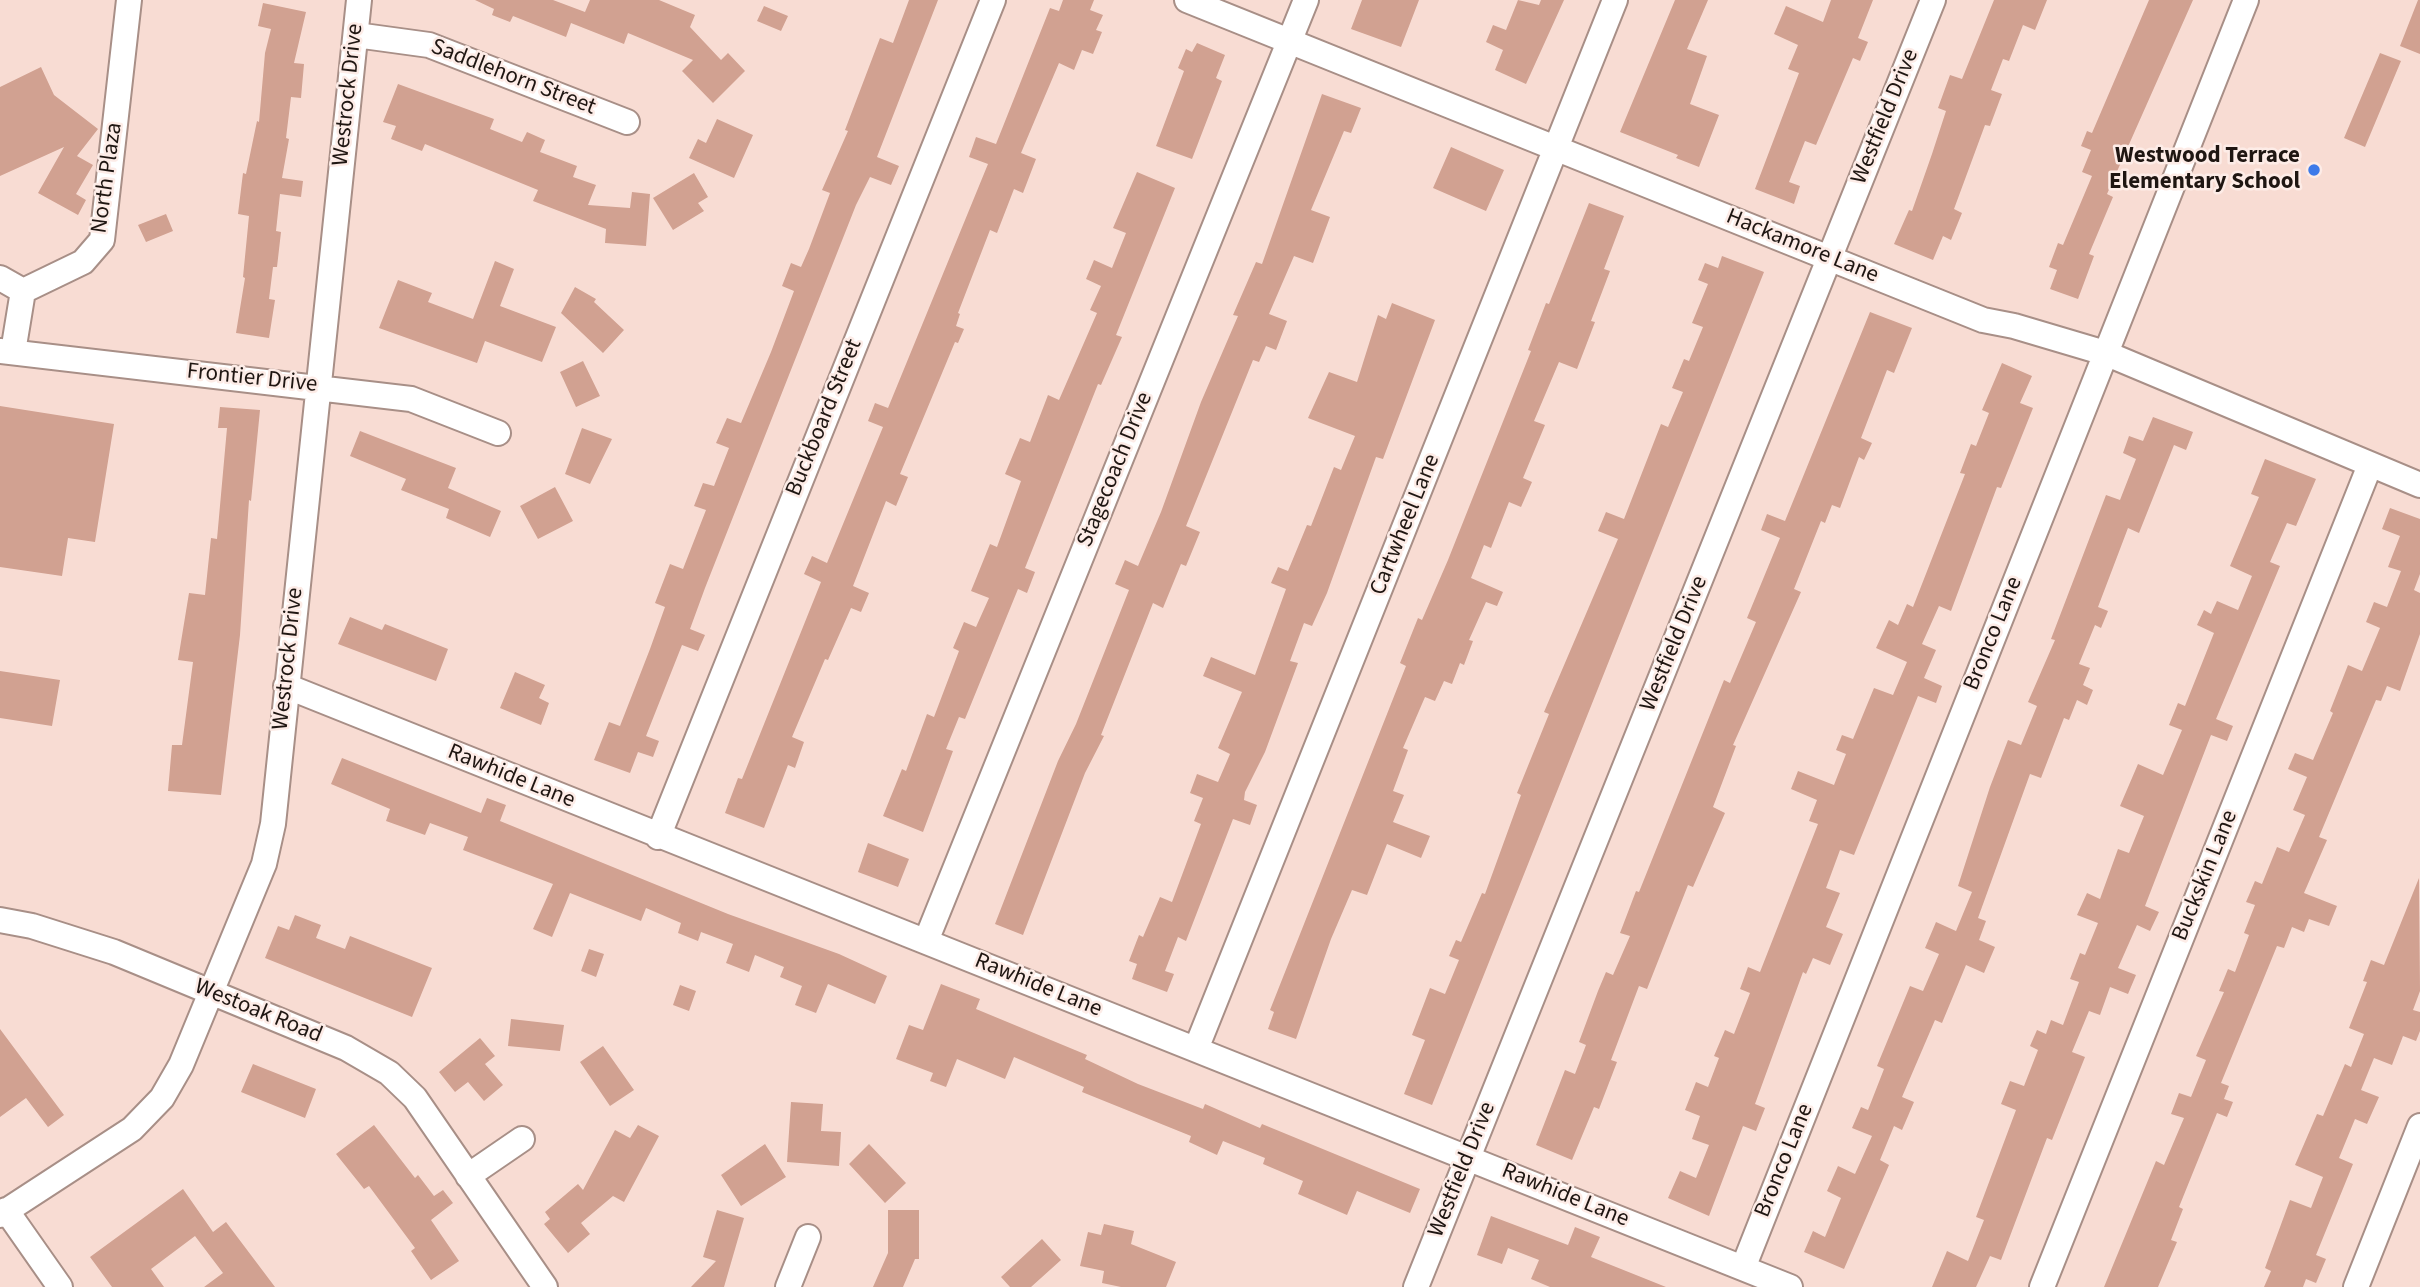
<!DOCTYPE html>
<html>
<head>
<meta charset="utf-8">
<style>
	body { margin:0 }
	canvas { display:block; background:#f8dcd3 }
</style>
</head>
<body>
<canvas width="2420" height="1287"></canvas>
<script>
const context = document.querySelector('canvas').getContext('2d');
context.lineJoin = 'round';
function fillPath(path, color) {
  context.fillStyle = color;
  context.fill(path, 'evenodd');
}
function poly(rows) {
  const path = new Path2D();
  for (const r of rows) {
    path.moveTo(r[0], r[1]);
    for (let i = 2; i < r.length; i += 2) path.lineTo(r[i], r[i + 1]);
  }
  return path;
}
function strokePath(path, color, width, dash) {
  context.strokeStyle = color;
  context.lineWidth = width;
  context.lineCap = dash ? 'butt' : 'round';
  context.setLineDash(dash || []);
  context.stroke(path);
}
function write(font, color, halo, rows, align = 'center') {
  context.font = font + ' "Source Sans 3",sans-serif';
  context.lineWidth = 5;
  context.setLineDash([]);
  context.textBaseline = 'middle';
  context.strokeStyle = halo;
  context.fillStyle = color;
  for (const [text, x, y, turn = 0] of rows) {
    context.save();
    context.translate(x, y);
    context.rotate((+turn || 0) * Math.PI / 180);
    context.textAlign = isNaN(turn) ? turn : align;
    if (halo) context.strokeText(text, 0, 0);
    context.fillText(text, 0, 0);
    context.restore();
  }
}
const building = poly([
	[475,0,553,0,585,12,590,0,659,0,695,15,690,27,721,60,728,53,745,71,713,103,682,71,693,60,628,33,624,44,571,23,566,37,513,16,510,22,492,15,494,9],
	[909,0,938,0,877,157,899,166,891,185,870,177,856,205,705,588,690,629,705,635,698,651,682,645,646,736,659,741,653,757,638,752,630,773,594,760,609,722,620,726,650,649,665,607,655,603,670,564,683,569,706,510,694,506,703,483,714,486,729,448,716,443,727,418,741,423,771,352,794,291,782,286,791,263,801,267,809,249,830,193,822,190,848,131,845,130,880,38,893,43],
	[1063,0,1094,0,1090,10,1103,15,1096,30,1102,32,1093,54,1082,50,1074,70,1059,63,1042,103,1021,153,1036,159,1023,193,1014,189,997,233,990,230,958,313,960,314,956,326,964,329,958,343,955,342,900,474,908,477,896,506,886,501,853,586,869,593,861,612,851,608,828,660,825,659,792,737,804,742,795,768,788,765,764,828,725,813,738,778,742,779,821,582,804,574,812,556,827,563,883,427,868,421,875,403,888,408,988,164,969,157,976,137,996,144,1050,8,1059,11],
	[1362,0,1419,0,1401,47,1351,29],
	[1518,0,1539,5,1541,0,1564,0,1526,84,1495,70,1503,50,1486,42,1493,25,1506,30],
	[1675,0,1708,0,1687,49,1707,56,1690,104,1719,115,1699,167,1676,158,1678,155,1620,132],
	[1831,0,1873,0,1858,38,1868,42,1860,61,1853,58,1816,145,1805,141,1789,182,1800,186,1794,204,1755,189,1799,73,1788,69,1798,45,1774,34,1786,6,1823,22],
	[1994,0,2047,0,2035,30,2023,25,2009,61,2003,59,1991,90,2002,94,1990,126,1985,125,1954,209,1962,213,1951,240,1943,236,1933,260,1894,244,1909,210,1912,211,1932,154,1946,111,1938,108,1950,75,1962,79],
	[2149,0,2193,0,2107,194,2113,197,2089,254,2094,256,2078,299,2050,289,2057,270,2049,267,2058,243,2063,245,2092,176,2082,172,2091,150,2081,146,2087,131,2092,133],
	[2418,0,2420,0,2420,54,2400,46],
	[263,3,306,12,294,63,304,64,301,98,291,97,286,138,289,139,282,178,303,181,301,197,280,194,276,231,281,232,277,267,273,267,269,299,275,300,269,338,236,333,245,278,243,277,249,216,238,214,243,173,246,174,257,121,259,122,265,53,271,29,258,26],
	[764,6,788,16,781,31,757,21],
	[1197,43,1225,55,1216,78,1222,81,1192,159,1156,146,1184,71,1178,68,1186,49,1192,52],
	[2380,53,2401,61,2365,147,2344,138],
	[41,67,54,95,98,129,77,156,93,165,76,194,86,200,78,215,38,193,64,147,0,176,0,87],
	[398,84,494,119,490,129,522,142,527,132,545,140,540,152,577,166,573,177,596,185,588,205,630,208,632,192,650,194,646,246,605,243,606,229,533,201,538,190,425,144,422,151,391,139,396,126,383,122],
	[1322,94,1361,108,1351,133,1344,131,1311,210,1330,217,1313,263,1294,256,1269,314,1287,321,1276,350,1266,346,1259,362,1253,360,1186,526,1200,532,1186,566,1181,564,1163,608,1153,603,1101,735,1104,736,1085,773,1023,935,995,924,1058,761,1076,724,1129,590,1115,584,1125,560,1138,566,1161,512,1201,402,1238,316,1233,315,1256,262,1262,264],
	[717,119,753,135,734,178,689,158,698,139,706,143],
	[1451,147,1504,170,1486,211,1433,188],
	[1137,172,1175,188,1116,335,1122,337,1101,385,1098,384,1025,568,1035,572,1027,593,1018,589,965,719,959,717,946,749,953,751,923,832,883,816,902,769,906,771,927,714,934,717,959,651,953,648,964,622,976,627,989,598,971,591,990,544,997,547,1021,481,1005,474,1020,438,1030,442,1048,395,1059,400,1097,313,1090,310,1101,286,1086,279,1094,260,1112,268,1126,233,1113,228],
	[694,173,708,197,698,203,704,211,673,230,653,198],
	[1589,203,1624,216,1604,269,1610,271,1591,321,1595,322,1577,369,1559,362,1534,421,1545,425,1523,478,1532,482,1521,507,1509,502,1491,548,1484,545,1471,578,1503,592,1497,606,1486,602,1469,640,1473,641,1464,665,1460,663,1452,684,1444,681,1435,701,1425,697,1403,748,1408,750,1393,791,1404,795,1393,822,1430,836,1421,858,1387,844,1367,895,1352,890,1331,939,1296,1039,1268,1029,1274,1012,1270,1010,1406,666,1400,663,1418,618,1422,620,1448,560,1531,351,1528,350,1546,303,1549,304],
	[166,214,173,231,146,242,138,225],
	[1722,256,1764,272,1432,1105,1404,1094,1425,1040,1412,1035,1430,988,1445,994,1459,960,1449,956,1456,940,1461,942,1482,893,1485,894,1521,795,1517,793,1549,714,1544,712,1618,539,1598,531,1606,512,1624,519,1661,424,1668,427,1683,392,1672,388,1684,359,1689,361,1703,327,1692,323,1708,284,1698,280,1705,263,1718,268],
	[495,261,514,269,500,306,556,327,542,362,485,341,477,363,379,328,398,280,432,293,428,302,473,319],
	[575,287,596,299,594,302,624,330,603,353,561,313],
	[1392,303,1435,320,1383,459,1376,457,1327,593,1312,626,1304,623,1290,661,1298,663,1265,752,1245,792,1244,800,1257,805,1250,825,1233,819,1186,941,1178,937,1165,971,1174,974,1167,992,1132,979,1137,964,1129,961,1139,935,1143,937,1160,897,1172,902,1201,824,1194,821,1203,798,1190,793,1197,774,1218,782,1230,754,1218,748,1242,692,1203,676,1211,657,1255,675,1286,589,1271,583,1278,567,1288,571,1307,525,1311,526,1334,467,1341,470,1355,436,1308,418,1329,372,1357,382,1378,315,1386,319],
	[1870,312,1912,328,1894,373,1887,370,1861,438,1872,443,1864,460,1859,457,1840,508,1832,505,1825,523,1821,521,1794,589,1801,592,1733,745,1736,746,1713,807,1725,813,1693,887,1688,885,1647,989,1639,986,1611,1060,1617,1062,1599,1109,1594,1107,1572,1160,1536,1145,1565,1070,1575,1074,1586,1045,1579,1042,1598,991,1606,972,1613,975,1630,936,1620,933,1636,891,1639,892,1724,680,1730,683,1756,622,1747,618,1780,538,1761,530,1767,514,1785,521],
	[583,361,600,396,576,407,560,372],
	[2002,363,2032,376,2020,403,2033,408,2001,488,1997,487,1951,611,1939,606,1922,644,1936,650,1924,678,1942,686,1936,703,1918,696,1854,855,1840,850,1826,888,1840,893,1826,927,1843,934,1830,965,1813,958,1806,974,1803,972,1755,1104,1765,1108,1756,1131,1743,1126,1709,1216,1668,1198,1680,1171,1696,1178,1709,1145,1692,1139,1700,1116,1685,1110,1696,1082,1708,1087,1719,1058,1714,1056,1725,1030,1734,1034,1750,993,1740,989,1748,967,1760,972,1818,824,1809,821,1817,800,1791,789,1798,771,1834,785,1846,754,1836,750,1842,735,1853,739,1874,688,1893,695,1907,662,1876,648,1889,620,1898,625,1907,604,1913,607,1965,474,1960,473,1971,444,1976,446,1989,413,1982,410],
	[0,406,114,424,95,542,68,538,62,576,0,567],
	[220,407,260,410,251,501,249,500,240,635,221,795,168,791,172,745,182,745,193,662,178,660,189,593,205,595,211,538,217,539,227,428,218,428],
	[2153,417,2193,432,2186,450,2174,445,2139,533,2128,528,2098,607,2108,611,2101,628,2095,625,2079,664,2090,668,2083,685,2093,690,2087,705,2077,700,2069,720,2064,718,2041,778,2030,774,1978,918,1986,921,1979,940,1995,947,1984,973,1966,965,1942,1023,1935,1020,1902,1097,1914,1102,1902,1130,1894,1126,1880,1160,1889,1165,1844,1269,1804,1252,1813,1231,1825,1237,1841,1198,1827,1191,1838,1166,1855,1174,1872,1136,1852,1128,1861,1107,1868,1110,1884,1069,1877,1066,1910,986,1923,991,1939,954,1925,948,1936,922,1956,931,1972,892,1958,886,1990,787,2008,740,2021,745,2037,706,2028,702,2055,640,2051,639,2106,495,2120,500,2136,459,2123,453,2129,436,2143,441],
	[582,428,612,439,590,484,565,474],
	[360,431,456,468,448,488,501,511,490,537,446,518,449,509,401,490,406,479,350,456],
	[2265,459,2316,479,2296,526,2287,523,2270,562,2280,566,2216,719,2233,726,2227,741,2211,735,2145,906,2159,912,2150,931,2137,925,2118,968,2136,975,2128,994,2110,987,2100,1015,2089,1011,2072,1052,2085,1057,2052,1140,2047,1138,2001,1260,1990,1256,1976,1287,1932,1287,1947,1251,1968,1261,1984,1220,1976,1217,2016,1110,2001,1104,2010,1081,2024,1086,2038,1050,2030,1046,2037,1030,2046,1034,2051,1020,2063,1025,2079,982,2070,979,2080,953,2085,955,2098,923,2077,915,2087,893,2100,899,2118,849,2129,853,2144,816,2120,806,2138,764,2163,775,2182,730,2169,725,2178,703,2185,706,2214,633,2197,625,2204,610,2211,614,2217,601,2238,610,2252,576,2230,566,2259,497,2251,494],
	[555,487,573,521,538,539,520,506],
	[2390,508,2420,519,2420,574,2414,590,2420,593,2420,634,2400,691,2387,686,2381,701,2376,700,2319,837,2327,840,2304,893,2337,906,2329,926,2309,919,2304,932,2292,927,2284,948,2277,946,2221,1083,2229,1086,2224,1099,2233,1102,2227,1117,2217,1113,2179,1207,2183,1209,2171,1240,2177,1242,2158,1287,2104,1287,2156,1161,2164,1165,2184,1118,2171,1114,2179,1093,2191,1097,2206,1060,2196,1056,2224,992,2219,991,2228,969,2235,972,2249,935,2244,933,2255,905,2246,902,2255,881,2262,884,2277,847,2289,852,2305,815,2293,810,2307,777,2288,769,2295,753,2313,760,2333,713,2330,711,2348,665,2362,671,2380,628,2366,622,2374,602,2387,607,2401,571,2388,567,2400,536,2382,529],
	[350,617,382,630,385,624,448,649,436,681,338,644],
	[0,671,60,680,52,726,0,718],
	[515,672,545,685,539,698,549,703,541,725,500,708],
	[342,758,481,813,487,798,506,805,500,821,728,914,839,954,887,976,875,1004,828,984,816,1013,795,1005,802,986,780,977,784,967,755,955,749,972,726,963,733,944,701,932,698,941,678,933,681,923,646,908,641,921,570,893,552,937,533,929,553,884,463,850,468,837,430,823,425,835,386,821,390,809,331,784],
	[868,843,909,859,898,887,858,872],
	[2419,878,2420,991,2413,1010,2420,1012,2420,1031,2416,1041,2403,1036,2392,1065,2374,1058,2361,1090,2379,1097,2367,1124,2355,1119,2339,1158,2353,1164,2316,1255,2326,1259,2316,1283,2306,1279,2303,1287,2264,1287,2271,1271,2265,1268,2290,1200,2311,1208,2323,1177,2295,1165,2317,1114,2323,1116,2345,1064,2351,1067,2364,1034,2349,1028,2367,982,2363,981,2371,960,2384,965],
	[295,915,321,925,316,938,345,949,350,936,432,968,412,1017,265,958,278,926,289,930],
	[589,949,604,954,596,977,581,971],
	[941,984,980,999,976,1009,1087,1055,1085,1059,1138,1084,1203,1109,1205,1104,1260,1128,1262,1124,1420,1189,1410,1213,1357,1191,1347,1215,1298,1194,1303,1181,1263,1164,1265,1158,1223,1141,1217,1155,1189,1142,1191,1136,1082,1092,1084,1087,1014,1057,1005,1079,957,1059,946,1087,930,1081,933,1073,896,1059,909,1025,923,1030],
	[680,985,696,991,689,1011,673,1005],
	[511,1019,564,1025,560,1051,508,1046],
	[0,1029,64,1115,48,1127,26,1098,0,1117],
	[480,1038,495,1056,485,1064,503,1085,484,1101,468,1082,455,1092,439,1072],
	[603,1046,634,1090,610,1106,580,1062],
	[253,1064,316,1089,305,1118,241,1092],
	[791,1102,823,1104,821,1131,841,1132,839,1166,787,1162],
	[374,1125,415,1178,418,1175,434,1196,443,1190,453,1203,431,1220,459,1261,431,1280,411,1251,415,1248,369,1186,364,1189,336,1154],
	[638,1125,659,1136,624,1202,613,1196,581,1223,590,1234,568,1253,544,1224,550,1219,545,1212,578,1184,583,1190,615,1130,630,1138],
	[765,1144,786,1177,741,1206,721,1175],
	[869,1144,906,1183,885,1203,849,1164],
	[183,1189,213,1232,226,1222,275,1287,204,1287,223,1273,195,1236,151,1269,164,1287,112,1287,90,1257],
	[717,1210,744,1218,724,1287,691,1287,716,1261,703,1257],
	[888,1210,919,1210,919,1259,915,1259,903,1287,873,1287,888,1253],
	[1491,1216,1568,1245,1575,1227,1600,1237,1591,1257,1666,1287,1550,1287,1531,1279,1539,1260,1508,1248,1502,1264,1477,1255],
	[1104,1224,1134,1231,1131,1244,1176,1262,1166,1287,1121,1287,1102,1283,1104,1271,1080,1266,1088,1232,1101,1235],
	[1042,1239,1061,1260,1031,1287,1010,1287,1001,1277]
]);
const street = poly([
	[1187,0,1983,320,2014,326,2105,353,2420,485],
	[356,35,429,45,627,122],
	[0,278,23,291],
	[23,291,83,262,102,240,129,0],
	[0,351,411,399,498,433],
	[13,352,23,291],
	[286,686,1790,1287],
	[658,837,993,0],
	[0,920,32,926,114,952,346,1048,389,1073,415,1098,545,1287],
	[926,941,1306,0],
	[1196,1049,1615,0],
	[468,1176,522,1139],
	[6,1210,60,1287],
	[0,1215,132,1129,162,1098,181,1065,264,864,273,824,359,0],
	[1743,1268,2246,0],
	[788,1287,808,1237],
	[1416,1287,1933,0],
	[2042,1287,2370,465],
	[2356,1287,2420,1126]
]);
const markers = [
	[2314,170,7,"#3d7ae9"]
];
const streetNames = [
	["Saddlehorn Street",513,78,21],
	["Westrock Drive",349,95,-84],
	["Westfield Drive",1886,117,-68],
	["North Plaza",108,178,-82],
	["Hackamore Lane",1802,247,22],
	["Frontier Drive",252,379,6],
	["Buckboard Street",825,418,-68],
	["Stagecoach Drive",1116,470,-68],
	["Cartwheel Lane",1406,525,-68],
	["Bronco Lane",1994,634,-68],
	["Westfield Drive",1675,644,-68],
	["Westrock Drive",289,659,-84],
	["Rawhide Lane",511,777,22],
	["Buckskin Lane",2206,876,-68],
	["Rawhide Lane",1038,986,22],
	["Westoak Road",258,1012,22],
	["Bronco Lane",1785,1161,-68],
	["Westfield Drive",1463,1170,-68],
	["Rawhide Lane",1565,1196,22]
];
const poiNames = [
	["Westwood Terrace",2300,157],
	["Elementary School",2300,183]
];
fillPath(building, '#d1a191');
strokePath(street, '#a88f87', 28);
strokePath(street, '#fff', 24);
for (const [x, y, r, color] of markers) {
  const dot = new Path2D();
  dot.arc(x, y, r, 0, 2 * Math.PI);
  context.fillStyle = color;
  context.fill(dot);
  strokePath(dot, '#fdece7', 2.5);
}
write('23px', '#1f1612', '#fdece7', streetNames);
write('bold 23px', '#1f1612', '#fdece7', poiNames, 'right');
</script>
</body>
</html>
